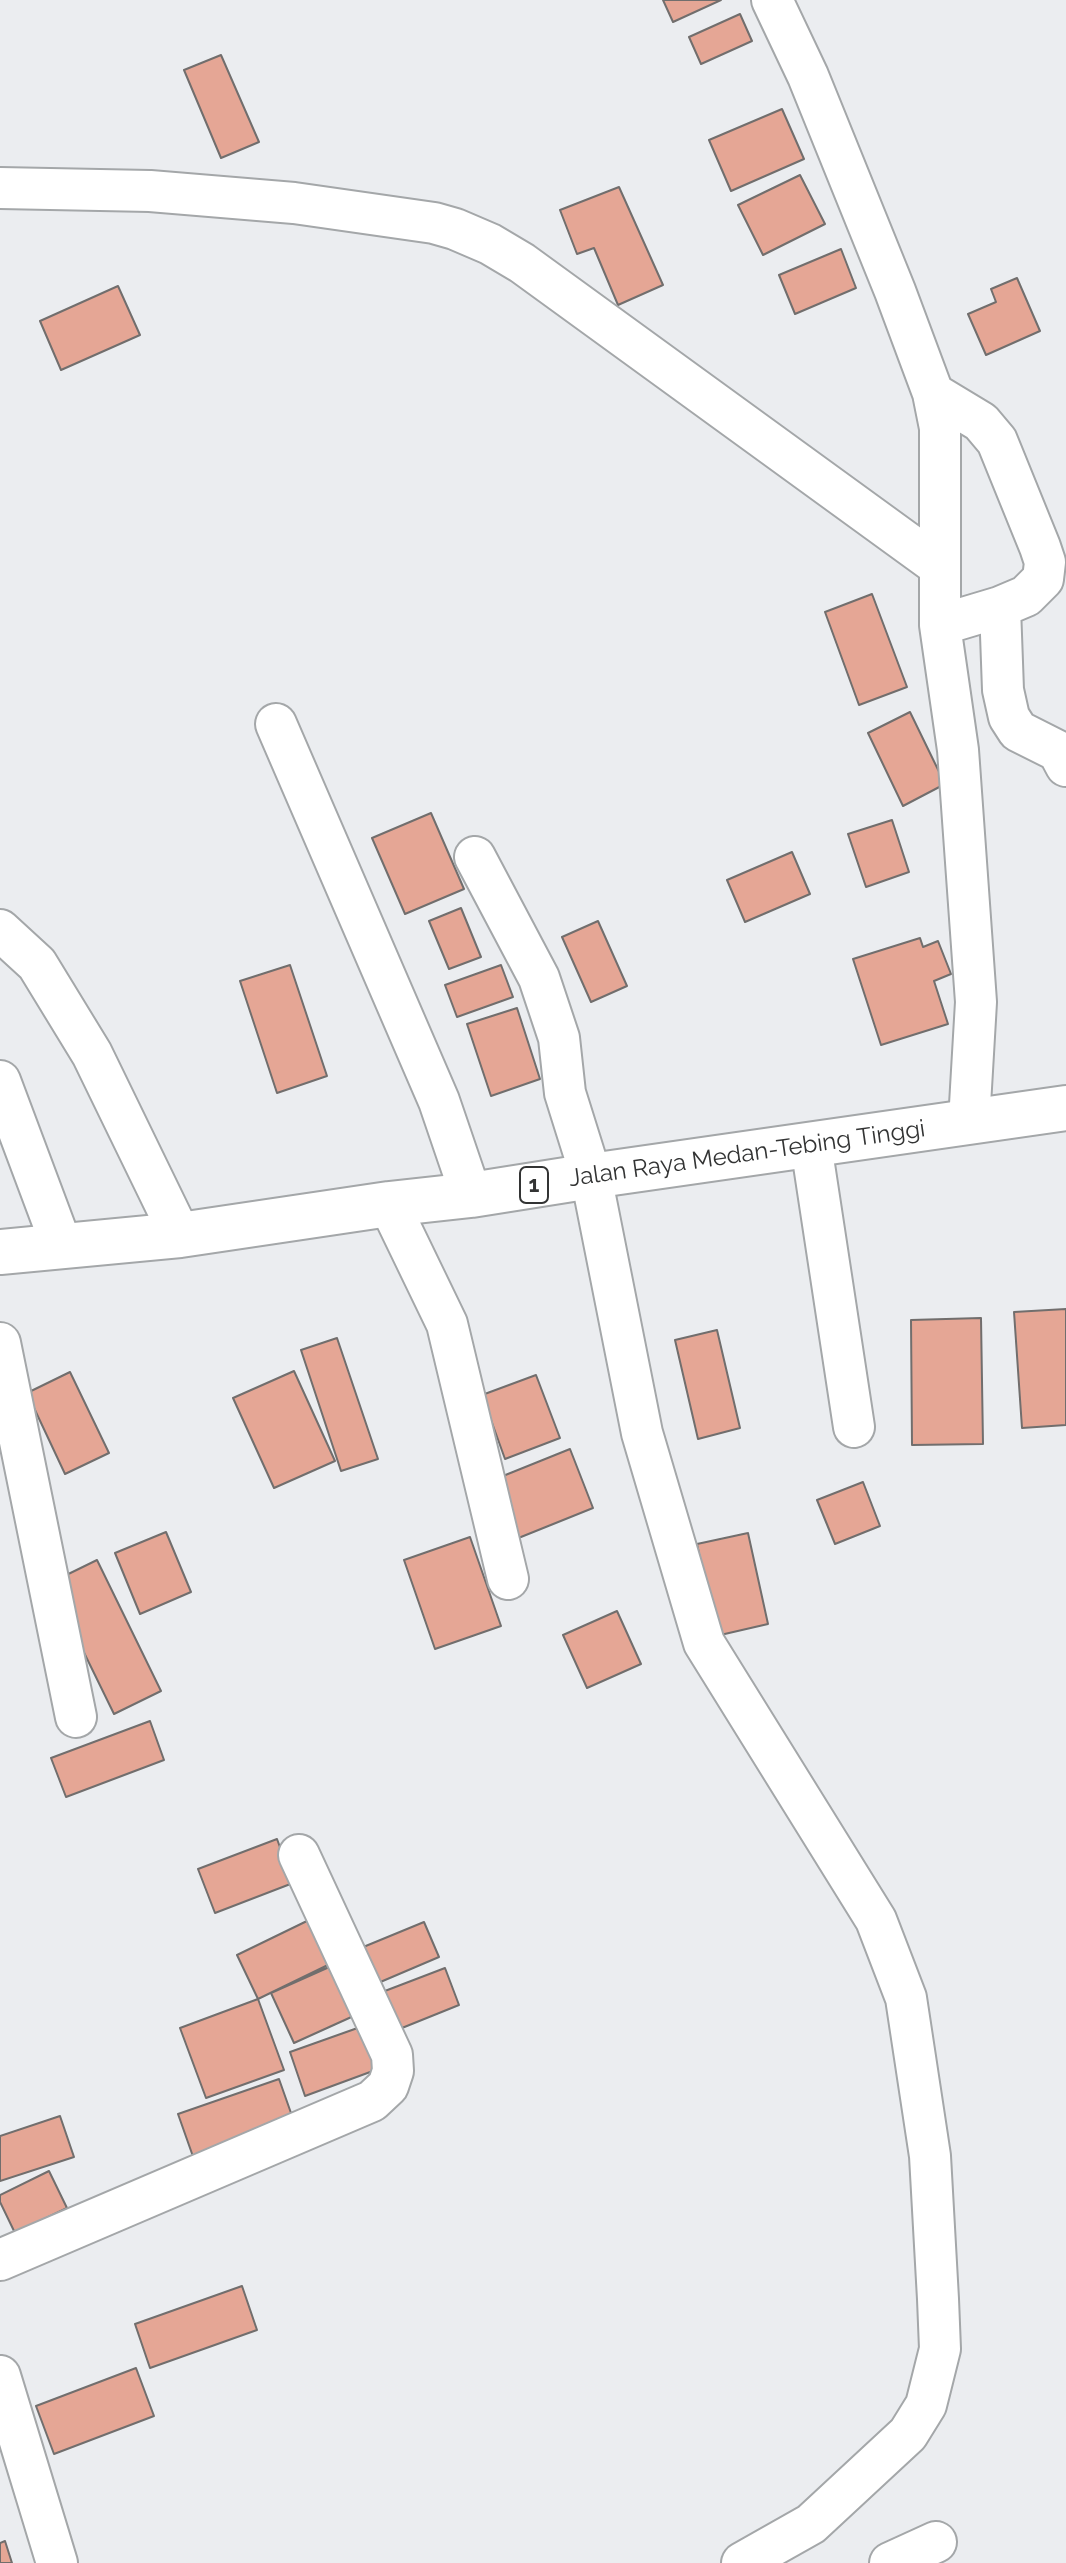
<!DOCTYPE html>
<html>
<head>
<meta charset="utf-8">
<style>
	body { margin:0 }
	canvas { display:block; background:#ebedf0 }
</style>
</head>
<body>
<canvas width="1066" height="2563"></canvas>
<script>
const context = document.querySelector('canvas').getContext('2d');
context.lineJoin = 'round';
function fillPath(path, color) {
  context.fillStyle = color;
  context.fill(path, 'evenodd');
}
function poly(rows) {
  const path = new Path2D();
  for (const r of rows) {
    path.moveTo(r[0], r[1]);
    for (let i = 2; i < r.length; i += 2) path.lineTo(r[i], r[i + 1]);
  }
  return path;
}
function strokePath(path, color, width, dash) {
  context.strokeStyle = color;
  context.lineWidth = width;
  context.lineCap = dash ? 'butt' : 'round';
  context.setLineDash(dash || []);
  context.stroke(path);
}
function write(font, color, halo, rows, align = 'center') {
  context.font = font + ' Raleway,sans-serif';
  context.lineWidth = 6;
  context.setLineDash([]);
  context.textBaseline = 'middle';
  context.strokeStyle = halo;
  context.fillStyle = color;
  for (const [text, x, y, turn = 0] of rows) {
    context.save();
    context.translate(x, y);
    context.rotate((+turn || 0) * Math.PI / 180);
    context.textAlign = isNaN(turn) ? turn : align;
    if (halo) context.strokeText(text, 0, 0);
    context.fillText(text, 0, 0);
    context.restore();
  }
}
const building = poly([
	[663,0,721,0,673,22,663,0],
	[740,14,752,41,701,64,689,37,740,14],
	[221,55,259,142,221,158,184,70,221,55],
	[782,109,804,159,731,191,709,140,782,109],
	[800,175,825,224,763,255,738,205,800,175],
	[619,187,663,285,618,305,594,248,577,254,560,210,619,187],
	[841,249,856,288,795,314,779,275,841,249],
	[1017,278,1040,331,986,355,968,314,996,302,991,289,1017,278],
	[118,286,140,335,61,370,40,321,118,286],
	[872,594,907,687,859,705,825,612,872,594],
	[910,712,945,784,903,806,868,733,910,712],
	[431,813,464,889,405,914,372,838,431,813],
	[892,820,909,872,866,887,848,834,892,820],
	[792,852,810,894,745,922,727,880,792,852],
	[461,908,481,957,449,969,429,921,461,908],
	[598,921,627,986,591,1002,562,937,598,921],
	[920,938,923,947,938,941,951,974,934,981,948,1024,881,1045,853,959,920,938],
	[290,965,327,1076,277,1093,240,981,290,965],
	[501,965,513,997,457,1017,445,985,501,965],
	[517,1008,540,1079,491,1096,467,1024,517,1008],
	[1066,1309,1066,1425,1022,1428,1014,1312,1066,1309],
	[981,1318,983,1444,912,1445,911,1320,981,1318],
	[717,1330,740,1428,698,1439,675,1340,717,1330],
	[337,1338,378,1459,341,1471,301,1350,337,1338],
	[294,1371,335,1461,274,1488,233,1398,294,1371],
	[70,1372,109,1453,65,1474,27,1393,70,1372],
	[536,1375,560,1438,505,1459,482,1395,536,1375],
	[570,1449,593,1508,516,1539,493,1480,570,1449],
	[863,1482,880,1526,835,1544,817,1500,863,1482],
	[166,1532,191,1592,140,1614,115,1553,166,1532],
	[748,1533,768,1624,716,1636,697,1544,748,1533],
	[470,1537,501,1626,435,1649,404,1560,470,1537],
	[97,1560,161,1691,114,1714,50,1583,97,1560],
	[617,1611,641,1664,587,1688,563,1635,617,1611],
	[150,1721,164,1760,66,1797,51,1758,150,1721],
	[277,1839,293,1883,215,1913,198,1869,277,1839],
	[309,1920,330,1964,258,1999,237,1955,309,1920],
	[424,1922,439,1957,371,1986,356,1950,424,1922],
	[336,1964,358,2014,294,2043,271,1993,336,1964],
	[445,1968,459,2005,392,2032,377,1994,445,1968],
	[258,1999,284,2070,206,2098,180,2028,258,1999],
	[366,2025,381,2068,305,2096,290,2052,366,2025],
	[279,2079,297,2130,196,2165,178,2114,279,2079],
	[60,2116,74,2157,0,2181,0,2136,60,2116],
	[49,2171,67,2208,15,2233,0,2202,0,2195,49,2171],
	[242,2286,257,2330,150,2368,135,2324,242,2286],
	[136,2368,154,2416,54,2454,36,2406,136,2368],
	[5,2541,12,2563,0,2563,0,2543,5,2541]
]);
const minor = poly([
	[772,0,808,76,895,291,933,393,940,428,940,625,958,750,976,1002,969,1122],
	[0,188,150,191,294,203,434,223,455,229,490,244,522,263,939,566],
	[933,393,981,422,997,441,1040,547,1045,562,1043,579,1026,596,1000,607],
	[940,625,1000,607,1003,690,1009,717,1018,731,1058,751,1066,766],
	[276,724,439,1101,471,1195],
	[475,857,539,978,559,1038,565,1093,591,1176,642,1433,704,1643,876,1920,906,1998,930,2156,938,2299,940,2349,926,2405,908,2434,811,2524,742,2563],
	[0,930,37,964,92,1054,180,1235],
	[0,1081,61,1244],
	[811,1145,854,1427],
	[389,1204,447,1324,508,1579],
	[0,1343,76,1717],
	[0,2260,372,2101,388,2086,393,2071,392,2055,299,1855],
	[0,2376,57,2563],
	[890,2563,936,2542]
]);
const highway = poly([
	[0,1252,180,1235,389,1204,471,1195,591,1176,1066,1108]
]);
const shields = [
	[534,1185,28]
];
const shieldNames = [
	["1",534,1185]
];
const streetNames = [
	["Jalan Raya Medan-Tebing Tinggi",747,1154,-8]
];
fillPath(building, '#e5a695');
strokePath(building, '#716e6d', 2);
strokePath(minor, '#a4a7a9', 44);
strokePath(highway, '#a4a7a9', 48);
strokePath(minor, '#fff', 40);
strokePath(highway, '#fff', 44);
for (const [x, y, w] of shields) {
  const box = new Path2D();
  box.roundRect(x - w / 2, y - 18, w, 36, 6);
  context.fillStyle = '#fff';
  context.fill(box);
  strokePath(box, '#333434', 2);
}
write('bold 22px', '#333434', null, shieldNames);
write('24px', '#333434', '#fff', streetNames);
</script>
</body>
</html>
